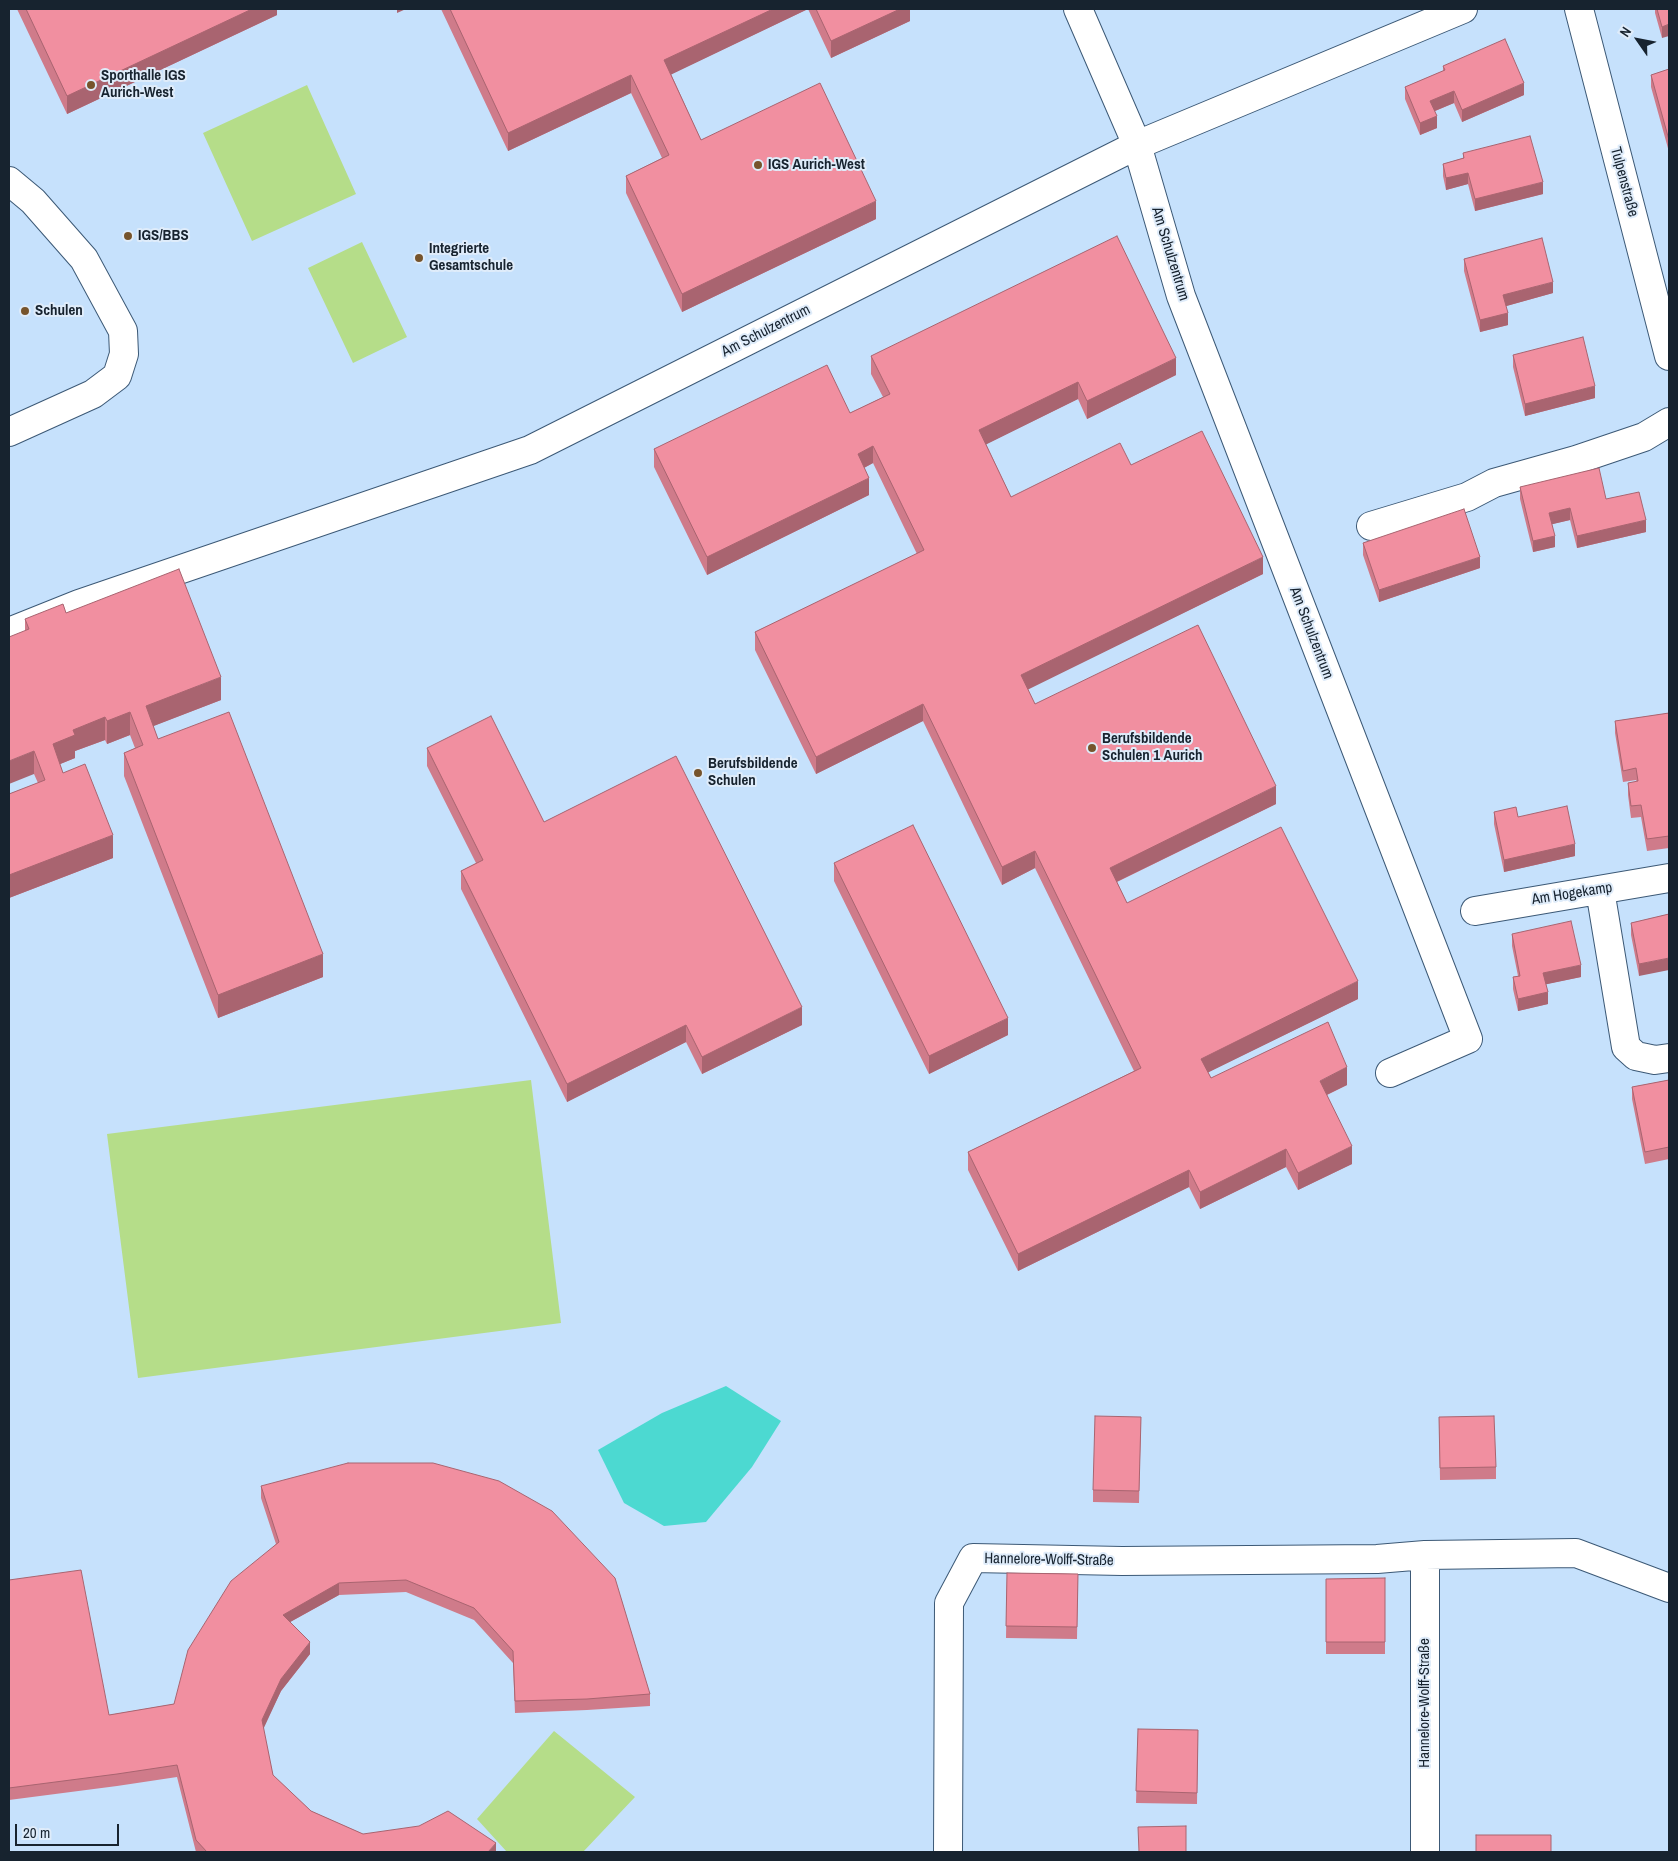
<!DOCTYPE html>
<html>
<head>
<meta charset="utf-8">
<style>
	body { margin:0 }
	#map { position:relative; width:1678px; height:1861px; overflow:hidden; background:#c6e1fc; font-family:"Archivo Narrow",sans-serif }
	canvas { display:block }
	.frame { position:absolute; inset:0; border:10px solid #17232f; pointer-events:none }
	.north { position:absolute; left:1613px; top:15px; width:50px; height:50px; -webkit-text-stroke:4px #dfecfa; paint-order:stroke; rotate:303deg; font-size:14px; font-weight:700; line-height:20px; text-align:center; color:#17232f }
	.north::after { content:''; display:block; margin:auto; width:18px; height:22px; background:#17232f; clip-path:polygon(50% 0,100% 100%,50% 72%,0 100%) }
	.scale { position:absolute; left:15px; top:1824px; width:104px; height:22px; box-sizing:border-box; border:2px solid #17232f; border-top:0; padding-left:6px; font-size:15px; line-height:18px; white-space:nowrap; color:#17232f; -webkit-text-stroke:4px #dfecfa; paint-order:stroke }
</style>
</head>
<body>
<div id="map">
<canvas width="1678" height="1861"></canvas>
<div class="frame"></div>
<div class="north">N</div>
<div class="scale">20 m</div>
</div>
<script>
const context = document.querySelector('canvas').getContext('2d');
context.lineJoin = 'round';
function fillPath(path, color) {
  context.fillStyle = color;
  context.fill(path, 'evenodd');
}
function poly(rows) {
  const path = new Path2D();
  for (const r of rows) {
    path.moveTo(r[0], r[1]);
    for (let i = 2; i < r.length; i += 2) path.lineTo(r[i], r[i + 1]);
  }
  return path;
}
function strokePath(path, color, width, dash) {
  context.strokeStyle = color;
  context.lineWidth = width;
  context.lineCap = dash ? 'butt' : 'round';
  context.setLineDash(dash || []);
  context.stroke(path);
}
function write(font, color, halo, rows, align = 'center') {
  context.font = font + ' "Archivo Narrow",sans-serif';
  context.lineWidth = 4;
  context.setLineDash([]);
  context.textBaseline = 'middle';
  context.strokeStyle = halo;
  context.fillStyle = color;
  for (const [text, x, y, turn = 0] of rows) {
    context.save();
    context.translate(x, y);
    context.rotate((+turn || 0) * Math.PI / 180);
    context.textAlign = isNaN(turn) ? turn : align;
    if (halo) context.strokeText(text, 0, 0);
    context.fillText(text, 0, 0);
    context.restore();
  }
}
const green = poly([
	[307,85,356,194,252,241,203,133],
	[362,242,407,337,353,363,308,268],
	[531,1080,561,1323,138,1378,107,1134],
	[554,1731,635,1797,583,1852,507,1852,477,1819]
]);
const water = poly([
	[726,1386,781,1421,752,1467,706,1522,664,1526,624,1503,598,1450,662,1413]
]);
const minor = poly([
	[1579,9,1669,356],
	[9,181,33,201,84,259,123,331,124,354,117,376,93,394,9,432],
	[1371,526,1467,497,1494,483,1576,460,1644,437,1669,422],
	[9,632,79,604,530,450,1137,145,1078,9],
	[1600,890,1626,1047,1636,1056,1655,1060,1669,1058],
	[1475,911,1669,878],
	[1390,1073,1468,1039,1181,296,1137,145,1463,9],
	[1425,1555,1425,1852],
	[948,1852,949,1603,973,1558,1122,1561,1377,1559,1425,1555,1576,1553,1669,1588]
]);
const wall = poly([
	[17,9,277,9,277,15,67,114],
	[441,9,910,9,910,21,831,58,808,9,671,74,701,140,876,219,682,312,626,193,626,176,662,158,631,93,508,151],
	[1655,9,1669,9,1662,38,1655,13],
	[1443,66,1524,95,1462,122,1454,103,1435,111,1437,128,1420,135,1405,99,1405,87,1443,71],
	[1669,69,1669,152,1651,87,1651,75],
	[1463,153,1543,194,1475,211,1468,184,1446,190,1443,176,1443,164,1463,158],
	[1464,259,1553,293,1506,306,1508,325,1480,332,1464,271],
	[1513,355,1595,398,1525,416,1513,367],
	[871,356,1176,375,1087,419,1078,399,986,444,1011,497,1131,465,1263,574,1027,689,1035,704,1276,804,1117,882,1127,903,1358,999,1208,1072,1211,1078,1347,1085,1327,1095,1352,1164,1298,1190,1286,1167,1200,1209,1189,1187,1018,1271,968,1170,968,1152,1134,1071,1035,868,1002,885,923,721,816,774,755,650,755,632,917,554,873,463,864,468,869,495,707,575,654,467,654,449,850,413,883,397,871,374],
	[1520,487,1606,499,1646,532,1577,548,1570,520,1552,524,1555,547,1533,552,1520,499],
	[1363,543,1480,568,1379,602,1363,555],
	[66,613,221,700,153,726,158,739,323,977,218,1018,124,776,124,753,135,748,130,735,107,744,105,740,75,751,75,758,60,764,63,773,113,858,9,898,9,794,38,783,34,774,25,631,25,619],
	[1669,713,1669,848,1647,851,1641,817,1631,818,1628,795,1628,783,1637,782,1636,780,1623,782,1615,733,1615,721],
	[427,748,544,822,802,1025,702,1074,686,1042,567,1102,461,889,461,871,476,863,427,766],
	[1494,812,1518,817,1575,856,1504,872,1494,824],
	[834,863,1008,1035,929,1074,834,881],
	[1669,914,1639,976,1631,935,1631,923],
	[1512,934,1581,977,1546,984,1548,1004,1518,1011,1513,989,1513,977,1518,976,1512,946],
	[1669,1080,1669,1159,1645,1164,1632,1099,1632,1087],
	[1141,1417,1139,1503,1093,1502,1093,1490],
	[1439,1417,1496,1467,1496,1479,1440,1480],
	[261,1486,650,1694,650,1706,587,1710,515,1713,513,1663,474,1620,406,1592,339,1595,290,1622,310,1654,281,1691,263,1728,273,1775,311,1811,363,1834,496,1852,196,1852,177,1777,117,1786,9,1800,9,1580,109,1715,174,1704,276,1544,261,1498],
	[1007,1573,1078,1574,1077,1639,1006,1638],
	[1385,1578,1385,1654,1326,1654,1326,1579],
	[1138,1729,1198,1730,1197,1804,1136,1803]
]);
const shadedWall = poly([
	[252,9,277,9,277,15,67,114,67,96],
	[397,9,406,9,397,13],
	[773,9,808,9,664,78,664,60],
	[900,9,910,9,910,21,831,58,831,41],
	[1669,24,1669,36,1662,38,1662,27],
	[631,75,631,93,508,151,508,133],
	[1524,83,1524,95,1462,122,1462,110],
	[1454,91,1454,103,1430,113,1430,101],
	[1437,116,1437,128,1420,135,1420,123],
	[1468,173,1468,184,1446,190,1446,178],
	[1543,182,1543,194,1475,211,1475,199],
	[876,201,876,219,682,312,682,294],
	[1553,282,1553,293,1503,307,1503,295],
	[1508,313,1508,325,1480,332,1480,320],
	[1176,358,1176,375,1087,419,1087,401],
	[1078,382,1078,399,979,448,979,430],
	[1595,386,1595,398,1525,416,1525,404],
	[873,446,873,463,858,471,858,454],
	[869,478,869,495,707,575,707,557],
	[1570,508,1570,520,1549,525,1549,513],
	[1646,520,1646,532,1577,548,1577,536],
	[1555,536,1555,547,1533,552,1533,541],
	[1263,557,1263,574,1021,693,1021,675],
	[1480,557,1480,568,1379,602,1379,590],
	[221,677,221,700,146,729,146,706],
	[923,704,923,721,816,774,816,757],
	[130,712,130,735,107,744,107,721],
	[105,717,105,740,75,751,75,758,53,767,53,744,73,730],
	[34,751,34,774,9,784,9,761],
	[1276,786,1276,804,1110,885,1110,868],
	[113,835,113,858,9,898,9,875],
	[1575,844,1575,856,1504,872,1504,860],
	[1035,851,1035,868,1002,885,1002,867],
	[323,954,323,977,218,1018,218,995],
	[1669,958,1669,970,1639,976,1639,964],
	[1581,965,1581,977,1543,985,1543,973],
	[1358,981,1358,999,1201,1076,1201,1059],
	[1548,992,1548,1004,1518,1011,1518,999],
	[802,1007,802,1025,702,1074,702,1057],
	[1008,1018,1008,1035,929,1074,929,1056],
	[686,1025,686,1042,567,1102,567,1084],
	[1347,1067,1347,1085,1320,1098,1320,1081],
	[1352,1146,1352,1164,1298,1190,1298,1173],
	[1286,1149,1286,1167,1200,1209,1200,1192],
	[1189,1170,1189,1187,1018,1271,1018,1254],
	[339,1583,339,1595,283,1626,283,1615],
	[310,1642,310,1654,281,1691,262,1732,262,1720,281,1679],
	[496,1843,496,1852,488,1852]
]);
const building = poly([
	[26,9,252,9,67,96,26,9],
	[450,9,773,9,664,60,701,140,820,83,876,201,682,294,626,176,669,155,631,75,508,133,450,9],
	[816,9,900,9,831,41,816,9],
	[1657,9,1669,9,1669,24,1662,27,1657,9],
	[1505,39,1524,83,1462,110,1454,91,1430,101,1437,116,1420,123,1405,87,1445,70,1443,66,1505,39],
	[1669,69,1669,140,1651,75,1669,69],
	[1530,136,1543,182,1475,199,1468,173,1446,178,1443,164,1464,158,1463,153,1530,136],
	[1117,236,1176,358,1087,401,1078,382,979,430,1011,497,1120,443,1131,465,1202,431,1263,557,1021,675,1035,704,1198,625,1276,786,1110,868,1127,903,1281,827,1358,981,1201,1059,1211,1078,1328,1022,1347,1067,1320,1081,1352,1146,1298,1173,1286,1149,1200,1192,1189,1170,1018,1254,968,1152,1141,1068,1035,851,1002,867,923,704,816,757,755,632,924,550,873,446,858,454,869,478,707,557,654,449,827,365,850,413,890,394,871,356,1117,236],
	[1542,238,1553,282,1503,295,1508,313,1480,320,1464,259,1542,238],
	[1583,337,1595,386,1525,404,1513,355,1583,337],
	[1599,468,1606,499,1639,492,1646,520,1577,536,1570,508,1549,513,1555,536,1533,541,1520,487,1599,468],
	[1464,509,1480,557,1379,590,1363,543,1464,509],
	[179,569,221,677,146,706,158,739,229,712,323,954,218,995,124,753,143,745,130,712,107,721,105,717,73,730,75,735,53,744,63,773,85,764,113,835,9,875,9,794,45,780,34,751,9,761,9,637,29,629,25,619,63,604,66,613,179,569],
	[1669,713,1669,836,1647,839,1641,805,1631,806,1628,783,1638,781,1636,768,1623,771,1615,721,1669,713],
	[491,716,544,822,676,756,802,1007,702,1057,686,1025,567,1084,461,871,483,860,427,748,491,716],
	[1567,806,1575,844,1504,860,1494,812,1516,807,1518,817,1567,806],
	[913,825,1008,1018,929,1056,834,863,913,825],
	[1669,914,1669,958,1639,964,1631,923,1669,914],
	[1571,921,1581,965,1543,973,1548,992,1518,999,1513,977,1520,976,1512,934,1571,921],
	[1669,1080,1669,1147,1645,1152,1632,1087,1669,1080],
	[1095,1416,1141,1417,1139,1491,1093,1490,1095,1416],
	[1494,1416,1496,1467,1440,1468,1439,1417,1494,1416],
	[348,1463,433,1463,499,1481,552,1511,615,1578,650,1694,587,1699,515,1701,513,1651,474,1608,406,1580,339,1583,283,1615,310,1642,281,1679,262,1720,273,1775,311,1811,363,1834,419,1826,448,1811,496,1843,488,1852,207,1852,196,1840,177,1765,117,1774,9,1788,9,1580,81,1570,109,1715,174,1704,188,1650,231,1581,279,1542,261,1486,348,1463],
	[1007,1573,1078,1574,1077,1627,1006,1626,1007,1573],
	[1385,1578,1385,1642,1326,1642,1326,1579,1385,1578],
	[1138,1729,1198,1730,1197,1793,1136,1791,1138,1729],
	[1186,1826,1186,1852,1139,1852,1138,1827,1186,1826],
	[1476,1835,1551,1835,1551,1852,1476,1852,1476,1835]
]);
const markers = [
	[91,85,5,"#76542c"],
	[758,165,5,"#76542c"],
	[128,236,5,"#76542c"],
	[419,258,5,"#76542c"],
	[25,311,5,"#76542c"],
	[1092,748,5,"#76542c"],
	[698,773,5,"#76542c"]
];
const poiNames = [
	["Sporthalle IGS",101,76],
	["Aurich-West",101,93],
	["IGS Aurich-West",768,165],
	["IGS/BBS",138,236],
	["Integrierte",429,249],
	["Gesamtschule",429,266],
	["Schulen",35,311],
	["Berufsbildende",1102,739],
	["Schulen 1 Aurich",1102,756],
	["Berufsbildende",708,764],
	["Schulen",708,781]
];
const streetNames = [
	["Tulpenstraße",1624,182,75],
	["Am Schulzentrum",1170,254,73],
	["Am Schulzentrum",766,331,-27],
	["Am Schulzentrum",1311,633,69],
	["Am Hogekamp",1572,894,-9],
	["Hannelore-Wolff-Straße",1049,1560,1],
	["Hannelore-Wolff-Straße",1425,1703,-90]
];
fillPath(green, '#b5dd89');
fillPath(water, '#4cd9d1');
strokePath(minor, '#3c5976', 30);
strokePath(minor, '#fff', 28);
fillPath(wall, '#cf7b8a');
fillPath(shadedWall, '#a96470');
fillPath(building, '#f18fa0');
strokePath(building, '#a96470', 1);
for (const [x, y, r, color] of markers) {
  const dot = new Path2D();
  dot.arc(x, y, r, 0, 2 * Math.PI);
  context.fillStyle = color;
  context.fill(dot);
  strokePath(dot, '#dfecfa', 2);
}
write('bold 15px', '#17232f', '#dfecfa', poiNames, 'left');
write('15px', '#17232f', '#dfecfa', streetNames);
</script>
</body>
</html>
